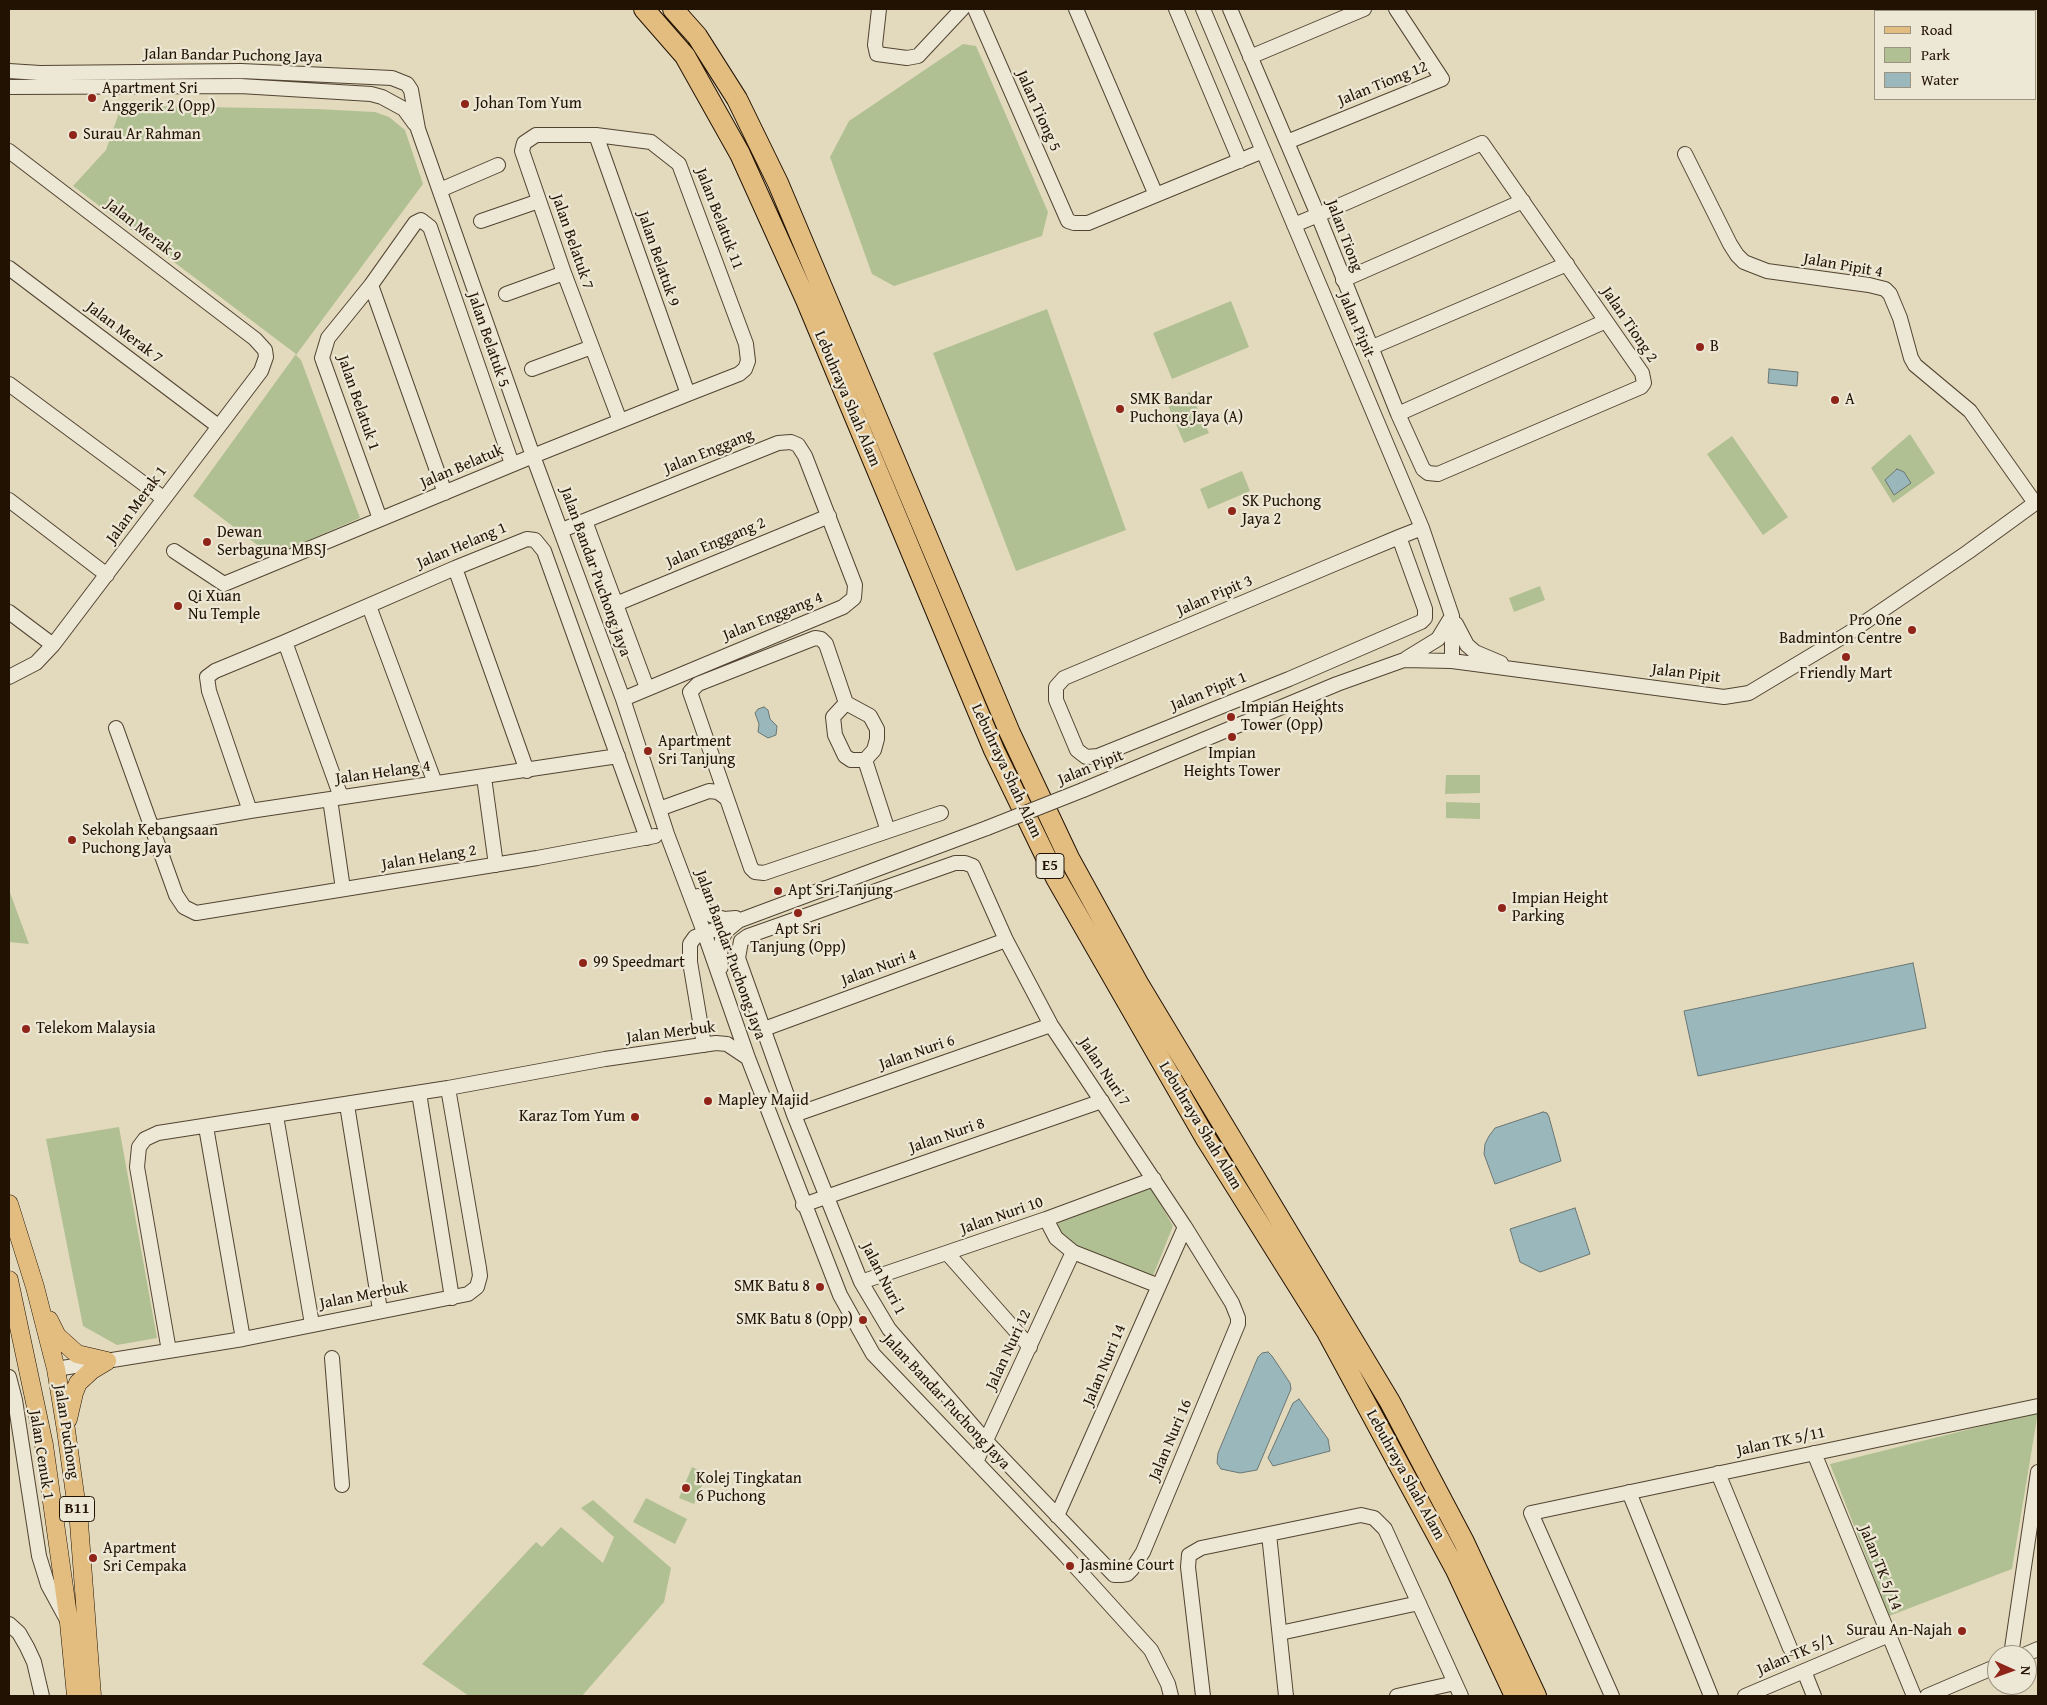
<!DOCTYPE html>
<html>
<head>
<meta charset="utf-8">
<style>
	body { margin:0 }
	#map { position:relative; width:2047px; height:1705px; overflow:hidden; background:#e3dabe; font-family:"Gentium Book Plus",serif }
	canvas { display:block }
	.frame { position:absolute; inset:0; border:10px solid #221202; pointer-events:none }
	.legend { position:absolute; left:1874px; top:10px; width:162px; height:90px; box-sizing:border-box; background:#ede7d5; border:1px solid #9c9281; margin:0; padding:6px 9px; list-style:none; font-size:15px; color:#221202 }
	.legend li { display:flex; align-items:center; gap:10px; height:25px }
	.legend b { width:25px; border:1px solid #9c9281 }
	.north { position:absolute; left:1987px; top:1645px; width:50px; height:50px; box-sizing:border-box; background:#ede7d5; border:1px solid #9c9281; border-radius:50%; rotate:92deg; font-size:14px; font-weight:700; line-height:20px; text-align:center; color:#221202 }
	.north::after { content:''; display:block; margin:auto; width:18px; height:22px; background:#8f2418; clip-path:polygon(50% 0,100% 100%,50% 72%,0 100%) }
</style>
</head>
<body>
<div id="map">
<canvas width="2047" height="1705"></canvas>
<div class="frame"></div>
<ul class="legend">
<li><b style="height:6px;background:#e2bd7f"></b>Road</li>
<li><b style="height:14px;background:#b1c093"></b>Park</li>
<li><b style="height:14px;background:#9ab8bc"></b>Water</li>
</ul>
<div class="north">N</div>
</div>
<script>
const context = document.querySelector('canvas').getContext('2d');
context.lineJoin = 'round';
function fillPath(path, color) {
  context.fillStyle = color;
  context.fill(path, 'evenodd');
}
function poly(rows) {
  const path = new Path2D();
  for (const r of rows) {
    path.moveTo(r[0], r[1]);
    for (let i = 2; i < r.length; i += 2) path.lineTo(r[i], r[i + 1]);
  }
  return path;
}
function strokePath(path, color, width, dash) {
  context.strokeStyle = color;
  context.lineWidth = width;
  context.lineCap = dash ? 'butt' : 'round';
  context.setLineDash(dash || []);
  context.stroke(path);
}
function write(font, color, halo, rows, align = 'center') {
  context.font = font + ' "Gentium Book Plus",serif';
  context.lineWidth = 4.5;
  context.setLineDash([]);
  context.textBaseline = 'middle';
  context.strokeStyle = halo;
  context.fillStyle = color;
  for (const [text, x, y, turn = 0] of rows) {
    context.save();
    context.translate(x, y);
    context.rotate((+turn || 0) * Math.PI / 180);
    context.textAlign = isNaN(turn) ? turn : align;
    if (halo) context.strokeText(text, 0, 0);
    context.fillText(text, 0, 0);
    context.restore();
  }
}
const green = poly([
	[963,44,976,46,1048,212,1042,236,894,286,872,274,830,157,849,121],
	[144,106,317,109,375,112,389,117,405,130,423,184,296,355,301,360,360,518,272,556,193,496,296,354,73,186,106,150,121,107],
	[1231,301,1249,347,1172,379,1153,333],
	[1047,309,1126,530,1016,571,933,353],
	[1190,392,1209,433,1184,443,1167,403],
	[1910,434,1935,473,1893,503,1871,468],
	[1732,436,1788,517,1763,535,1707,454],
	[1242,471,1250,491,1208,509,1200,489],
	[1540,586,1545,600,1514,612,1509,598],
	[1446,775,1480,775,1480,793,1445,794],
	[1446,802,1480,803,1480,819,1446,818],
	[9,890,29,944,9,942],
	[119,1127,157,1338,117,1345,83,1326,46,1139],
	[1151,1187,1173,1226,1153,1276,1071,1246,1054,1221],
	[2038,1412,2012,1569,1889,1616,1830,1464],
	[692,1467,707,1474,694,1504,679,1498],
	[646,1498,687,1519,675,1544,633,1522],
	[593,1500,671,1568,664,1602,582,1696,469,1696,422,1664,536,1542,542,1547,561,1527,603,1563,614,1537,581,1508]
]);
const water = poly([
	[1769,369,1798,372,1797,386,1768,383,1769,369],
	[1897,469,1904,472,1911,483,1894,495,1885,480,1897,469],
	[764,707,768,710,770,719,777,726,776,735,768,738,758,732,759,724,755,713,758,709,764,707],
	[1913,963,1926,1028,1698,1076,1684,1011,1913,963],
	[1543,1112,1547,1113,1549,1117,1561,1161,1495,1184,1484,1154,1485,1144,1489,1136,1495,1128,1543,1112],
	[1575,1208,1590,1254,1540,1272,1520,1262,1510,1229,1575,1208],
	[1268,1352,1272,1356,1290,1383,1291,1389,1257,1470,1240,1473,1221,1469,1217,1463,1218,1453,1258,1357,1262,1353,1268,1352],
	[1299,1399,1328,1439,1330,1451,1273,1466,1268,1458,1293,1403,1299,1399]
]);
const minor = poly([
	[879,9,875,45,877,54,907,58,918,56,962,9],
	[975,9,1068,221,1074,223,1088,223,1263,151],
	[1076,9,1156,195],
	[1176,9,1240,161],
	[1203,9,1422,528,1452,616,1452,661],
	[1230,9,1318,215,1398,414,1423,469,1428,473,1438,474,1641,387,1644,383,1642,373,1482,143,1318,215,1294,225],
	[1250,57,1364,9],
	[9,71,40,73,241,71,392,78,407,84,411,90,418,129,533,456,623,699,667,834,704,932,748,1058,840,1295,873,1354,1065,1555,1151,1650,1168,1684,1171,1696],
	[9,87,240,86,371,94,382,97,404,109,415,124],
	[596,135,688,394],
	[1287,142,1442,79,1396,9],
	[9,151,255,339,265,350,266,357,261,371,53,645,36,663,9,677],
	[1685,154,1730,244,1737,255,1744,262,1767,271,1869,285,1885,289,1890,294,1900,318,1911,358,1915,365,1970,411,2035,503],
	[440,190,498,165],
	[481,221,539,201],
	[9,268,218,426],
	[1343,280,1523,201],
	[371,285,445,493],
	[506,294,564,273],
	[1370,348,1567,264],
	[532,369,592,347],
	[9,384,163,498],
	[1398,414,1606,321],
	[9,500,107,575],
	[380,519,322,358,328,338,371,285,415,223,421,220,430,227,512,464],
	[585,521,647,688],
	[562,530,778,443,791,442,798,445,805,456,855,585,854,598,843,607,623,699],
	[1399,537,1425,609,1425,618,1421,622,1289,679,1098,756,1086,757,1077,750,1056,700,1056,687,1064,678,1351,557,1399,537,1422,528],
	[174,551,224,584,533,456,688,394,739,374,745,369,748,361,746,344,679,164,651,142,596,135,536,135,524,143,522,151,564,273,620,421],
	[455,568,527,771],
	[616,604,829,516],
	[369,606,435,783],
	[9,612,53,645],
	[1456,624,1467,645,1475,652,1501,663],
	[285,642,341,797],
	[1407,658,1438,639,1452,616],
	[846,703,833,717,835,735,845,756,851,760,865,760,874,750,877,739,877,729,870,716,846,703,826,644,821,639,815,638,698,684,690,692,751,868,755,872,764,873,941,813],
	[116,728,176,895,184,907,196,913,537,858,655,836],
	[865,760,888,831],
	[484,777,496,865],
	[1083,790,1337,684,1404,660,1452,661,1724,697,1749,693,1849,633,1968,552,2038,501],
	[330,799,343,889],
	[659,809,709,791,718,792,726,798],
	[250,811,209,691,207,677,215,671,285,642,455,568,527,539,535,540,544,551,647,838],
	[152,828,250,811,618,756],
	[955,863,965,863,973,866,1006,940,1051,1025,1185,1227,1232,1303,1238,1318,1238,1324,1143,1552,1132,1569,1127,1574,1121,1575,1114,1575,986,1441,889,1329,861,1282,794,1115,738,958,741,941,748,936,955,863],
	[698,896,704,909,711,915,724,919,736,918],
	[721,967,720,956,722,939,726,931,737,922],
	[764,1029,1006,940],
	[704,1045,690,962,690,944,695,937,987,828],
	[419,1093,452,1298],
	[347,1105,380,1310],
	[794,1115,1051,1025],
	[276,1116,312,1324],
	[206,1127,243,1339],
	[803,1205,1102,1101],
	[1046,1219,1056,1238,1073,1252,1159,1286],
	[948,1254,1030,1347],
	[861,1282,1046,1219,1154,1179],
	[169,1351,137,1167,139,1147,145,1139,158,1133,448,1088],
	[332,1358,342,1485],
	[56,1369,243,1339,468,1294,477,1287,480,1276,479,1268,448,1088,605,1059,716,1043,727,1044,748,1058],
	[9,1377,15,1400,39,1556,48,1585,67,1620],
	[1814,1453,1914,1696],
	[976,1462,1073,1252],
	[1718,1473,1790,1648],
	[1629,1492,1711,1696],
	[1057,1516,1185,1227],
	[1269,1534,1286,1696],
	[9,1624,19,1633,27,1647,34,1662,42,1696],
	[1280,1633,1419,1603],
	[2011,1655,2038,1472],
	[2024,1655,2038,1649],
	[1804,1671,1814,1696],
	[1203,1696,1188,1567,1189,1555,1201,1548,1361,1515,1374,1518,1385,1529,1461,1696],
	[1397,1696,1455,1683],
	[1612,1696,1531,1513,2038,1406],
	[1745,1696,1889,1635],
	[1927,1696,1997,1666]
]);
const major = poly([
	[9,1204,35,1287,56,1369,66,1430,79,1523,92,1696],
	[9,1280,44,1445,69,1623,76,1696],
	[49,1320,57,1336,77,1354,107,1361],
	[68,1419,74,1393,78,1383,92,1370,107,1361]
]);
const highway = poly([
	[644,9,685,56,740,154,806,300,994,750,1056,878,1206,1139,1327,1332,1456,1570,1515,1696],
	[673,9,697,36,737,99,778,183,1010,733,1069,858,1139,985,1390,1402,1464,1542,1536,1696]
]);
const minorBridge = poly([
	[987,828,1083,790]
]);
const markers = [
	[92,98,5,"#8f2418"],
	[465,104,5,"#8f2418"],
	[73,135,5,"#8f2418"],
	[1700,347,5,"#8f2418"],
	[1835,400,5,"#8f2418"],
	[1120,409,5,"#8f2418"],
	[1232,511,5,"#8f2418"],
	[207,542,5,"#8f2418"],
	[178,606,5,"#8f2418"],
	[1912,630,5,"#8f2418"],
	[1846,657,5,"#8f2418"],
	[1231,717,5,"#8f2418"],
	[1232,737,5,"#8f2418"],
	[648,751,5,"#8f2418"],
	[72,840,5,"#8f2418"],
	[778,891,5,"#8f2418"],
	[1502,908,5,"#8f2418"],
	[798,913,5,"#8f2418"],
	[583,963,5,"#8f2418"],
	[26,1029,5,"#8f2418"],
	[708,1101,5,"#8f2418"],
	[635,1117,5,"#8f2418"],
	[820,1287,5,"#8f2418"],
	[863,1320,5,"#8f2418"],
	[686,1488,5,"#8f2418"],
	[93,1558,5,"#8f2418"],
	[1070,1566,5,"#8f2418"],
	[1962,1631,5,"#8f2418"]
];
const shields = [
	[1050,866,28],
	[77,1509,35]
];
const shieldNames = [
	["E5",1050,866],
	["B11",77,1509]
];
const streetNames = [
	["Jalan Bandar Puchong Jaya",233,56,1],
	["Jalan Tiong 12",1383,84,-22],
	["Jalan Tiong 5",1038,111,66],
	["Jalan Belatuk 11",719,219,69],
	["Jalan Merak 9",143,231,38],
	["Jalan Tiong",1344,236,69],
	["Jalan Belatuk 7",572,242,71],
	["Jalan Belatuk 9",658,259,71],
	["Jalan Pipit 4",1843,266,10],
	["Jalan Pipit",1356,325,67],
	["Jalan Tiong 2",1629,325,56],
	["Jalan Merak 7",124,333,37],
	["Jalan Belatuk 5",488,340,71],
	["Lebuhraya Shah Alam",847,399,67],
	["Jalan Belatuk 1",358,403,71],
	["Jalan Enggang",709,452,-22],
	["Jalan Belatuk",462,467,-23],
	["Jalan Merak 1",137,505,-54],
	["Jalan Enggang 2",716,543,-23],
	["Jalan Helang 1",462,546,-23],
	["Jalan Bandar Puchong Jaya",595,572,70],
	["Jalan Pipit 3",1215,596,-23],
	["Jalan Enggang 4",773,617,-22],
	["Jalan Pipit",1686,674,7],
	["Jalan Pipit 1",1209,692,-22],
	["Jalan Pipit",1091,768,-22],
	["Lebuhraya Shah Alam",1006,771,65],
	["Jalan Helang 4",383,773,-8],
	["Jalan Helang 2",429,858,-9],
	["Jalan Bandar Puchong Jaya",730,955,70],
	["Jalan Nuri 4",879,968,-20],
	["Jalan Merbuk",671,1033,-7],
	["Jalan Nuri 6",917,1053,-19],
	["Jalan Nuri 7",1104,1072,56],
	["Lebuhraya Shah Alam",1200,1126,59],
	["Jalan Nuri 8",947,1136,-19],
	["Jalan Nuri 10",1002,1216,-19],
	["Jalan Nuri 1",883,1279,63],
	["Jalan Merbuk",364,1296,-11],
	["Jalan Nuri 12",1009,1350,-65],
	["Jalan Nuri 14",1105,1365,-67],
	["Jalan Bandar Puchong Jaya",946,1402,47],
	["Jalan Puchong",66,1432,81],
	["Jalan Nuri 16",1171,1440,-67],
	["Jalan TK 5/11",1781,1442,-12],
	["Jalan Cenuk 1",41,1455,81],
	["Lebuhraya Shah Alam",1405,1475,61],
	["Jalan TK 5/14",1880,1568,68],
	["Jalan TK 5/1",1796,1655,-23]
];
const poiNames = [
	["Apartment Sri",102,89],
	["Anggerik 2 (Opp)",102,107],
	["Johan Tom Yum",475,104],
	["Surau Ar Rahman",83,135],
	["B",1710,347],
	["SMK Bandar",1130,400],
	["Puchong Jaya (A)",1130,418],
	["A",1845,400],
	["SK Puchong",1242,502],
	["Jaya 2",1242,520],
	["Dewan",217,533],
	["Serbaguna MBSJ",217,551],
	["Qi Xuan",188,597],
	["Nu Temple",188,615],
	["Pro One",1902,621,"right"],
	["Badminton Centre",1902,639,"right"],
	["Friendly Mart",1846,674,"center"],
	["Impian Heights",1241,708],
	["Tower (Opp)",1241,726],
	["Apartment",658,742],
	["Sri Tanjung",658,760],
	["Impian",1232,754,"center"],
	["Heights Tower",1232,772,"center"],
	["Sekolah Kebangsaan",82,831],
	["Puchong Jaya",82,849],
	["Apt Sri Tanjung",788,891],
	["Impian Height",1512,899],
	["Parking",1512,917],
	["Apt Sri",798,930,"center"],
	["Tanjung (Opp)",798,948,"center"],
	["99 Speedmart",593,963],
	["Telekom Malaysia",36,1029],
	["Mapley Majid",718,1101],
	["Karaz Tom Yum",625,1117,"right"],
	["SMK Batu 8",810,1287,"right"],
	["SMK Batu 8 (Opp)",853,1320,"right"],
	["Kolej Tingkatan",696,1479],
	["6 Puchong",696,1497],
	["Apartment",103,1549],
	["Sri Cempaka",103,1567],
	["Jasmine Court",1080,1566],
	["Surau An-Najah",1952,1631,"right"]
];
fillPath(green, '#b1c093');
fillPath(water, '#9ab8bc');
strokePath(water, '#6a7672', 1);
strokePath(minor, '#524431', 16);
strokePath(major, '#221202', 19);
strokePath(highway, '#221202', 22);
strokePath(minor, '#ede7d5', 14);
strokePath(major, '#e2bd7f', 18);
strokePath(highway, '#e2bd7f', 20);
strokePath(minorBridge, '#524431', 16, []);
strokePath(minorBridge, '#ede7d5', 14);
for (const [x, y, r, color] of markers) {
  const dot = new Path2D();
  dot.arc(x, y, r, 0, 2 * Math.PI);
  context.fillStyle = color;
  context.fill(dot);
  strokePath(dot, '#ede7d5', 2);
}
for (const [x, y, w] of shields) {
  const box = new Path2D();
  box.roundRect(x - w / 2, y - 12.5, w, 25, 4);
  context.fillStyle = '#ede7d5';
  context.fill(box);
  strokePath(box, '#221202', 1);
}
write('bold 15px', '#221202', null, shieldNames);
write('16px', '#221202', '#ede7d5', streetNames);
write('16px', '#221202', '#ede7d5', poiNames, 'left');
</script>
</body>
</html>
